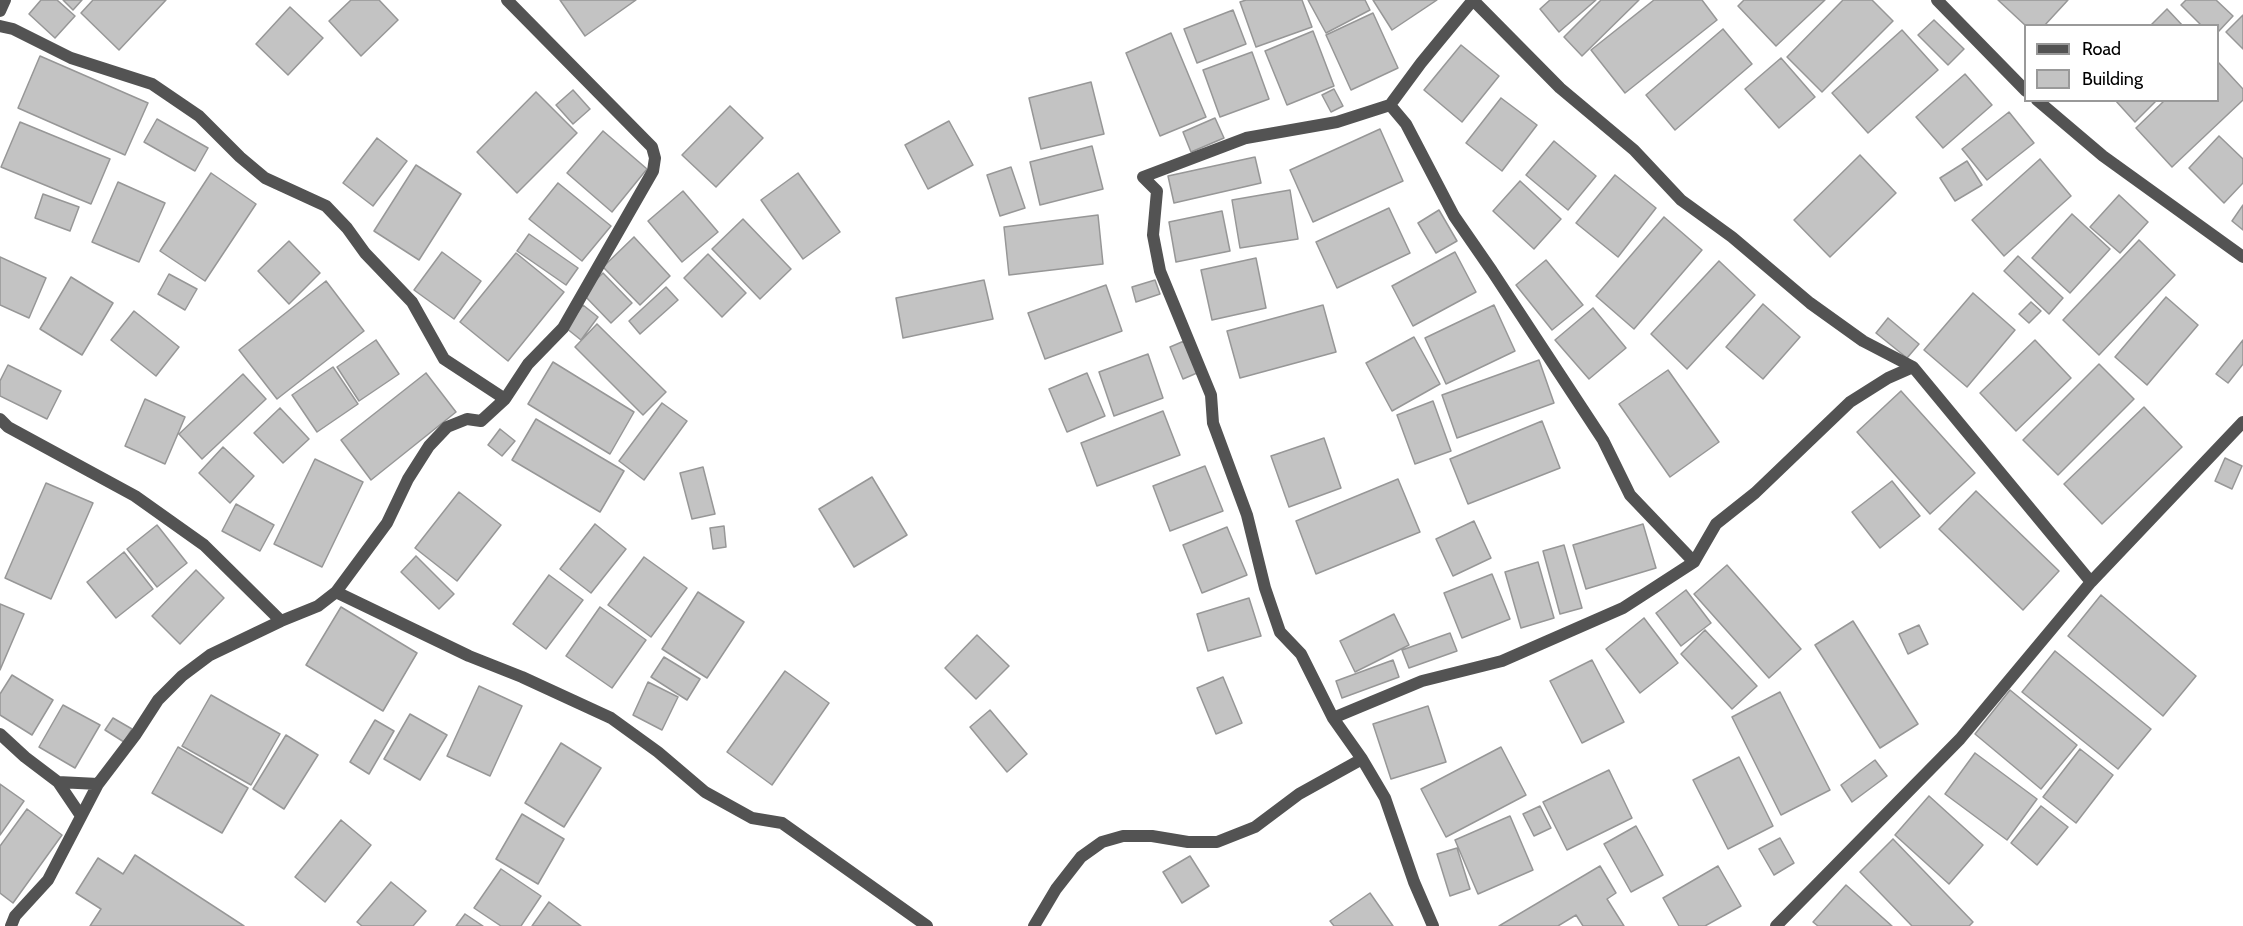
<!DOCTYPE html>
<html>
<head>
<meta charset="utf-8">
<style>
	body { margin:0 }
	#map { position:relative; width:2243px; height:926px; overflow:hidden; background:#fff; font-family:Cabin,sans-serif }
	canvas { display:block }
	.legend { position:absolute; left:2024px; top:24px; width:195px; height:78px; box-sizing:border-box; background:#fff; border:2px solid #999; margin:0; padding:8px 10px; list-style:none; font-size:18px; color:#000 }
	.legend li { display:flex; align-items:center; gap:12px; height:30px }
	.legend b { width:30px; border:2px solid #999 }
</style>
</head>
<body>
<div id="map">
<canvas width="2243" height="926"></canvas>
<ul class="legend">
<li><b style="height:8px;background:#535353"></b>Road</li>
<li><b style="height:16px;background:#c3c3c3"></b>Building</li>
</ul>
</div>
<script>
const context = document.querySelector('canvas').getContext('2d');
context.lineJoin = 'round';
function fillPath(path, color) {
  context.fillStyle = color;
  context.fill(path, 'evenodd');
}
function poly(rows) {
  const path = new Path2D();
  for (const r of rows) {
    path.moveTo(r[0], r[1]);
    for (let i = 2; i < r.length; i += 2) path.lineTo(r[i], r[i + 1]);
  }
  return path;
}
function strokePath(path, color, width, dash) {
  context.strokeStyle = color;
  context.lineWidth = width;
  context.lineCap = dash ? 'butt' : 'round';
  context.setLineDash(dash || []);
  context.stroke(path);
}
const building = poly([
	[41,0,57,0,75,16,55,38,29,14,41,0],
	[63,0,82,0,73,10,63,0],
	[93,0,166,0,119,50,81,13,93,0],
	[351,0,379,0,398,20,361,56,329,21,351,0],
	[560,0,636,0,585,36,560,0],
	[1246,0,1302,0,1312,27,1256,47,1240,2,1246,0],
	[1308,0,1365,0,1370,10,1326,33,1308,0],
	[1373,0,1437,0,1392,30,1373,0],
	[1550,0,1596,0,1559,32,1540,9,1550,0],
	[1601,0,1639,0,1582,56,1564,37,1601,0],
	[1654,0,1702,0,1717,20,1625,93,1591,50,1654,0],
	[1744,0,1825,0,1776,46,1738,6,1744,0],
	[1843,0,1872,0,1893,21,1822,92,1787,57,1843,0],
	[1998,0,2068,0,2044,26,2026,26,1998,0],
	[2186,0,2216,0,2233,16,2218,32,2218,26,2202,26,2181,5,2186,0],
	[290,7,323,38,288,75,256,44,290,7],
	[2167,9,2183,26,2150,26,2167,9],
	[1233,10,1246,44,1197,63,1184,29,1233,10],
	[1373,13,1398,68,1351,90,1326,35,1373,13],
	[2243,15,2243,49,2226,32,2243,15],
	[1934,20,1964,49,1948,65,1918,35,1934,20],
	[1723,29,1752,64,1675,130,1646,95,1723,29],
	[1902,30,1938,70,1868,133,1832,93,1902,30],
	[1313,31,1334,86,1287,105,1265,51,1313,31],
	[1171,33,1206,117,1160,136,1126,53,1171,33],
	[1461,45,1499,76,1462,122,1424,90,1461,45],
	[1252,52,1269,99,1220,117,1203,70,1252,52],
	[40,56,148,103,125,155,18,108,40,56],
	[1781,58,1815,97,1779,128,1745,89,1781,58],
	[2218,62,2243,89,2243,100,2172,167,2136,128,2165,100,2218,100,2218,62],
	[1965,74,1992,105,1943,148,1916,117,1965,74],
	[1091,82,1104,134,1041,149,1029,98,1091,82],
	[1334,89,1343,106,1331,112,1322,95,1334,89],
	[573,90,590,109,573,124,556,105,573,90],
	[536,92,577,133,517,193,477,152,536,92],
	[1501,98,1537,125,1502,171,1466,143,1501,98],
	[2115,100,2157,100,2135,122,2115,100],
	[730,106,763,138,716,187,682,155,730,106],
	[2009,112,2034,143,1987,180,1962,149,2009,112],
	[1215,118,1224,138,1191,152,1183,132,1215,118],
	[157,119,208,148,195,171,144,142,157,119],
	[949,121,973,165,928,189,905,145,949,121],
	[20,122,110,159,91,204,1,167,20,122],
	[1380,129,1403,181,1313,222,1290,170,1380,129],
	[603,131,647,169,612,212,567,173,603,131],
	[2219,136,2243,159,2243,183,2224,203,2189,168,2219,136],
	[377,138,407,161,373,206,343,183,377,138],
	[1554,141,1596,176,1568,210,1526,175,1554,141],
	[1092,146,1103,189,1040,205,1030,162,1092,146],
	[1860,155,1896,193,1830,257,1794,220,1860,155],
	[1255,157,1261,183,1174,203,1168,176,1255,157],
	[2040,159,2071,196,2004,256,1972,220,2040,159],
	[1967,161,1982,185,1955,201,1940,178,1967,161],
	[416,165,461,194,419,260,374,231,416,165],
	[1011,167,1025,208,1000,216,987,175,1011,167],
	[211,173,256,204,205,281,160,251,211,173],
	[798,173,840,232,803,259,761,200,798,173],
	[1615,175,1656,208,1618,257,1576,223,1615,175],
	[1520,181,1561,219,1534,249,1493,211,1520,181],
	[118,182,165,203,139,262,92,242,118,182],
	[558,183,611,226,582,261,529,219,558,183],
	[1290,190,1298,239,1240,248,1232,200,1290,190],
	[683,191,718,232,682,262,648,221,683,191],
	[43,194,79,207,70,231,35,218,43,194],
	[2119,195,2148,222,2120,253,2090,227,2119,195],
	[2243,205,2243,230,2232,221,2243,205],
	[1389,208,1410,253,1337,288,1316,242,1389,208],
	[1439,210,1457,241,1436,253,1418,223,1439,210],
	[1222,211,1230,251,1176,262,1169,222,1222,211],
	[2072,214,2110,249,2070,293,2032,258,2072,214],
	[1098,215,1103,264,1009,275,1004,227,1098,215],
	[1664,217,1702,250,1634,329,1596,296,1664,217],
	[743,219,791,269,760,299,712,249,743,219],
	[529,234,578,268,566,285,517,251,529,234],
	[634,237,670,276,640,305,603,267,634,237],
	[2139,240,2175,275,2099,355,2063,320,2139,240],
	[289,241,320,273,289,304,258,271,289,241],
	[442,252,481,281,454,319,414,290,442,252],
	[1455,252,1476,292,1413,326,1392,286,1455,252],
	[516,253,564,292,508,361,460,322,516,253],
	[708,254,746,293,722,317,684,278,708,254],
	[2018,256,2063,298,2049,314,2004,271,2018,256],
	[0,257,46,278,29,318,0,305,0,257],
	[1256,258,1266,308,1212,320,1201,270,1256,258],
	[1546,260,1583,305,1552,330,1516,285,1546,260],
	[1719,261,1755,295,1687,369,1651,334,1719,261],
	[603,273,632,303,611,323,582,293,603,273],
	[169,274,197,289,185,310,158,294,169,274],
	[71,277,113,303,82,355,40,329,71,277],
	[984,280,993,319,903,338,896,298,984,280],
	[1155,280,1160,294,1136,302,1132,287,1155,280],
	[326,281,364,331,277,399,239,350,326,281],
	[1106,285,1122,331,1045,359,1028,313,1106,285],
	[666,287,678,300,640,334,629,321,666,287],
	[1973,293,2015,330,1967,387,1924,350,1973,293],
	[2166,297,2198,325,2147,385,2115,357,2166,297],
	[2031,302,2041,311,2029,323,2019,314,2031,302],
	[1763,304,1800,337,1763,379,1726,347,1763,304],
	[583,305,598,317,581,340,566,328,583,305],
	[1323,305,1336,352,1240,378,1227,331,1323,305],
	[1494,305,1515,351,1446,384,1425,338,1494,305],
	[1593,308,1626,348,1589,379,1555,340,1593,308],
	[134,311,179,347,156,376,111,340,134,311],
	[1888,318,1919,344,1907,358,1876,333,1888,318],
	[597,324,666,392,643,415,575,347,597,324],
	[1414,337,1440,384,1392,411,1366,363,1414,337],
	[376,340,399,374,359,401,337,367,376,340],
	[2035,340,2071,378,2016,431,1980,393,2035,340],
	[2243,340,2243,364,2228,383,2216,374,2243,340],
	[1184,341,1197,373,1183,379,1170,347,1184,341],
	[1148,354,1163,398,1114,416,1099,372,1148,354],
	[1539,360,1554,403,1457,438,1442,395,1539,360],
	[553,362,634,412,610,454,528,404,553,362],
	[2099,364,2134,399,2058,475,2023,440,2099,364],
	[8,365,61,391,47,419,0,396,0,381,8,365],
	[333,367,358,404,317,432,292,395,333,367],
	[1668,370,1719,442,1670,477,1619,404,1668,370],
	[426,373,456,412,371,480,341,440,426,373],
	[1087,373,1105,416,1067,432,1049,389,1087,373],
	[243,374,266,399,202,459,179,434,243,374],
	[1901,391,1975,473,1930,514,1857,432,1901,391],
	[145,399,185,417,165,464,125,446,145,399],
	[1433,401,1451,451,1415,464,1397,415,1433,401],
	[662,403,687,421,644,480,619,461,662,403],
	[2144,407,2182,447,2102,524,2064,484,2144,407],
	[280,408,309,439,283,463,254,433,280,408],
	[1163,411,1180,455,1097,486,1081,443,1163,411],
	[536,419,624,471,600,512,512,460,536,419],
	[1542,421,1560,468,1468,504,1450,459,1542,421],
	[500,429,515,441,502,456,488,445,500,429],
	[1324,438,1341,488,1289,507,1271,456,1324,438],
	[223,447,254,476,230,503,199,473,223,447],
	[2225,458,2242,466,2232,489,2215,481,2225,458],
	[315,459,363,482,322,567,274,544,315,459],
	[1205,466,1223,511,1170,531,1153,486,1205,466],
	[703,467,715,514,692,519,680,473,703,467],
	[872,477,907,535,854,567,819,509,872,477],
	[1398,479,1420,532,1316,574,1296,521,1398,479],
	[1892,481,1920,516,1880,548,1852,512,1892,481],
	[46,483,93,503,51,599,5,578,46,483],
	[1976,491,2059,571,2023,610,1939,529,1976,491],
	[459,492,501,525,457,581,415,548,459,492],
	[236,504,274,525,260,551,222,531,236,504],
	[1474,521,1491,558,1453,576,1436,539,1474,521],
	[595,524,626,549,591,593,560,569,595,524],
	[1643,524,1656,568,1586,589,1573,545,1643,524],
	[157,525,187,563,157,587,127,549,157,525],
	[724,526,726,547,713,549,710,528,724,526],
	[1227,527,1247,575,1202,593,1183,545,1227,527],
	[1564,545,1582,608,1560,614,1543,551,1564,545],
	[124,552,153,589,116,618,87,582,124,552],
	[416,556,454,594,439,609,401,572,416,556],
	[644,557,687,588,651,637,608,605,644,557],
	[1538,562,1554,618,1521,628,1505,572,1538,562],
	[1727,565,1801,649,1769,678,1694,594,1727,565],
	[196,570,224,598,180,644,152,616,196,570],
	[1492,574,1510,619,1462,638,1444,593,1492,574],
	[549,575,583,600,546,649,513,624,549,575],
	[1686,590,1711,623,1681,646,1656,613,1686,590],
	[698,592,744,622,707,678,662,649,698,592],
	[2101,595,2196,676,2163,716,2068,636,2101,595],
	[1249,598,1261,636,1208,651,1197,614,1249,598],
	[0,604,24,614,0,670,0,604],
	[341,607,417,653,383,711,306,665,341,607],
	[600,607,646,640,612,688,566,656,600,607],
	[1394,614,1409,645,1355,672,1340,641,1394,614],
	[1644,618,1678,663,1640,693,1606,649,1644,618],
	[1853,621,1918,724,1880,748,1815,645,1853,621],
	[1919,625,1928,644,1908,654,1899,634,1919,625],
	[1705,630,1757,686,1732,709,1681,654,1705,630],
	[1450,633,1457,651,1409,668,1402,650,1450,633],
	[977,635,1009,666,976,699,945,668,977,635],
	[2055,651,2151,729,2118,769,2022,692,2055,651],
	[664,657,700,679,687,700,651,677,664,657],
	[1393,660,1399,677,1342,698,1336,681,1393,660],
	[1592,660,1624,722,1582,743,1550,681,1592,660],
	[785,671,829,703,772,785,727,752,785,671],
	[12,675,53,700,32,735,0,715,0,694,12,675],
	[1223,677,1242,723,1216,734,1197,688,1223,677],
	[648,682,678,697,662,730,633,715,648,682],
	[479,686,522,706,490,776,447,756,479,686],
	[2010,690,2077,745,2041,789,1975,734,2010,690],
	[1780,692,1830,790,1781,815,1732,717,1780,692],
	[211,695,280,734,251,785,182,746,211,695],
	[63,705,100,725,75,768,39,747,63,705],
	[1428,706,1446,762,1391,779,1373,724,1428,706],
	[990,710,1027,754,1007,772,970,727,990,710],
	[410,714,447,735,420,780,384,759,410,714],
	[113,718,132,729,124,742,105,730,113,718],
	[375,720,394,731,369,774,350,762,375,720],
	[286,735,318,755,284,809,253,789,286,735],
	[561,743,601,768,564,827,525,803,561,743],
	[178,747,248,788,222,833,152,793,178,747],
	[1501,747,1526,795,1446,837,1421,789,1501,747],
	[2080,749,2113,775,2076,823,2043,797,2080,749],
	[1975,753,2037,799,2007,840,1945,794,1975,753],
	[1739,757,1773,826,1728,849,1693,780,1739,757],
	[1875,760,1887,776,1852,802,1841,785,1875,760],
	[1609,770,1632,818,1567,850,1543,802,1609,770],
	[0,784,24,801,0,835,0,784],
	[1929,796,1983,845,1949,884,1895,835,1929,796],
	[1540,806,1551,828,1534,836,1523,814,1540,806],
	[2041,806,2068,827,2037,865,2011,843,2041,806],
	[27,809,62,835,13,903,0,893,0,846,27,809],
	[522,814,564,839,538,884,496,859,522,814],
	[1510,816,1533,870,1478,894,1455,840,1510,816],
	[341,820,371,845,325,902,295,877,341,820],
	[1636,826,1663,875,1631,892,1604,844,1636,826],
	[1780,838,1794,863,1774,875,1759,849,1780,838],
	[1893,839,1973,922,1969,926,1912,926,1860,872,1893,839],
	[1457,848,1470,889,1450,896,1437,854,1457,848],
	[135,855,244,926,90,926,101,909,76,893,98,858,123,874,135,855],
	[1190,856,1209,886,1182,903,1163,872,1190,856],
	[1600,866,1616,893,1607,899,1624,926,1583,926,1576,915,1558,926,1499,926,1600,866],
	[1718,866,1741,906,1705,926,1679,926,1663,898,1718,866],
	[501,869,541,896,521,926,501,926,474,908,501,869],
	[391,882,426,911,413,926,362,926,357,922,391,882],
	[1846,885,1892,926,1818,926,1813,922,1846,885],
	[1370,893,1393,926,1334,926,1330,921,1370,893],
	[549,902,581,926,532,926,549,902],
	[465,914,483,926,456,926,465,914]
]);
const minor = poly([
	[1473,0,1560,88,1634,150,1681,200,1732,237,1810,303,1863,341,1913,367,2091,582],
	[1937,0,2026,91],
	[0,11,5,0],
	[0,26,13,29,71,58,152,84,199,116,240,157,265,178,326,206,347,228,365,253,412,302,444,359,505,399],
	[2037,100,2103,156,2243,257],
	[1390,105,1406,124,1454,216,1492,271,1603,440,1630,495,1694,562],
	[0,419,8,427,135,496,204,545,281,621],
	[336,592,469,656,522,677,611,718,658,752,705,792,752,818,782,823,927,926],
	[1333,718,1422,681,1502,661,1623,608,1694,562,1716,524,1755,493,1850,402,1888,378,1913,367],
	[0,734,25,757,58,782,81,816],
	[58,782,98,784],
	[11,926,15,916,48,880,98,784,136,734,158,700,182,676,210,655,281,621,318,606,336,592,387,523,408,479,429,446,447,427,467,419,481,421,505,399,528,364,563,328,653,171,655,158,652,147,507,0],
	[1034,926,1056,889,1081,857,1102,842,1123,836,1152,836,1188,842,1217,842,1255,827,1299,794,1362,759],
	[1433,926,1414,882,1385,798,1362,759,1333,718,1301,654,1280,632,1265,588,1247,515,1213,423,1211,395,1160,271,1153,235,1157,191,1143,177,1246,138,1337,122,1390,105,1421,63,1473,0],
	[1776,926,1960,739,2091,582,2243,422]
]);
fillPath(building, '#c3c3c3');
strokePath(building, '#979797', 1.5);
strokePath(minor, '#535353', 12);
</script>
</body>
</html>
